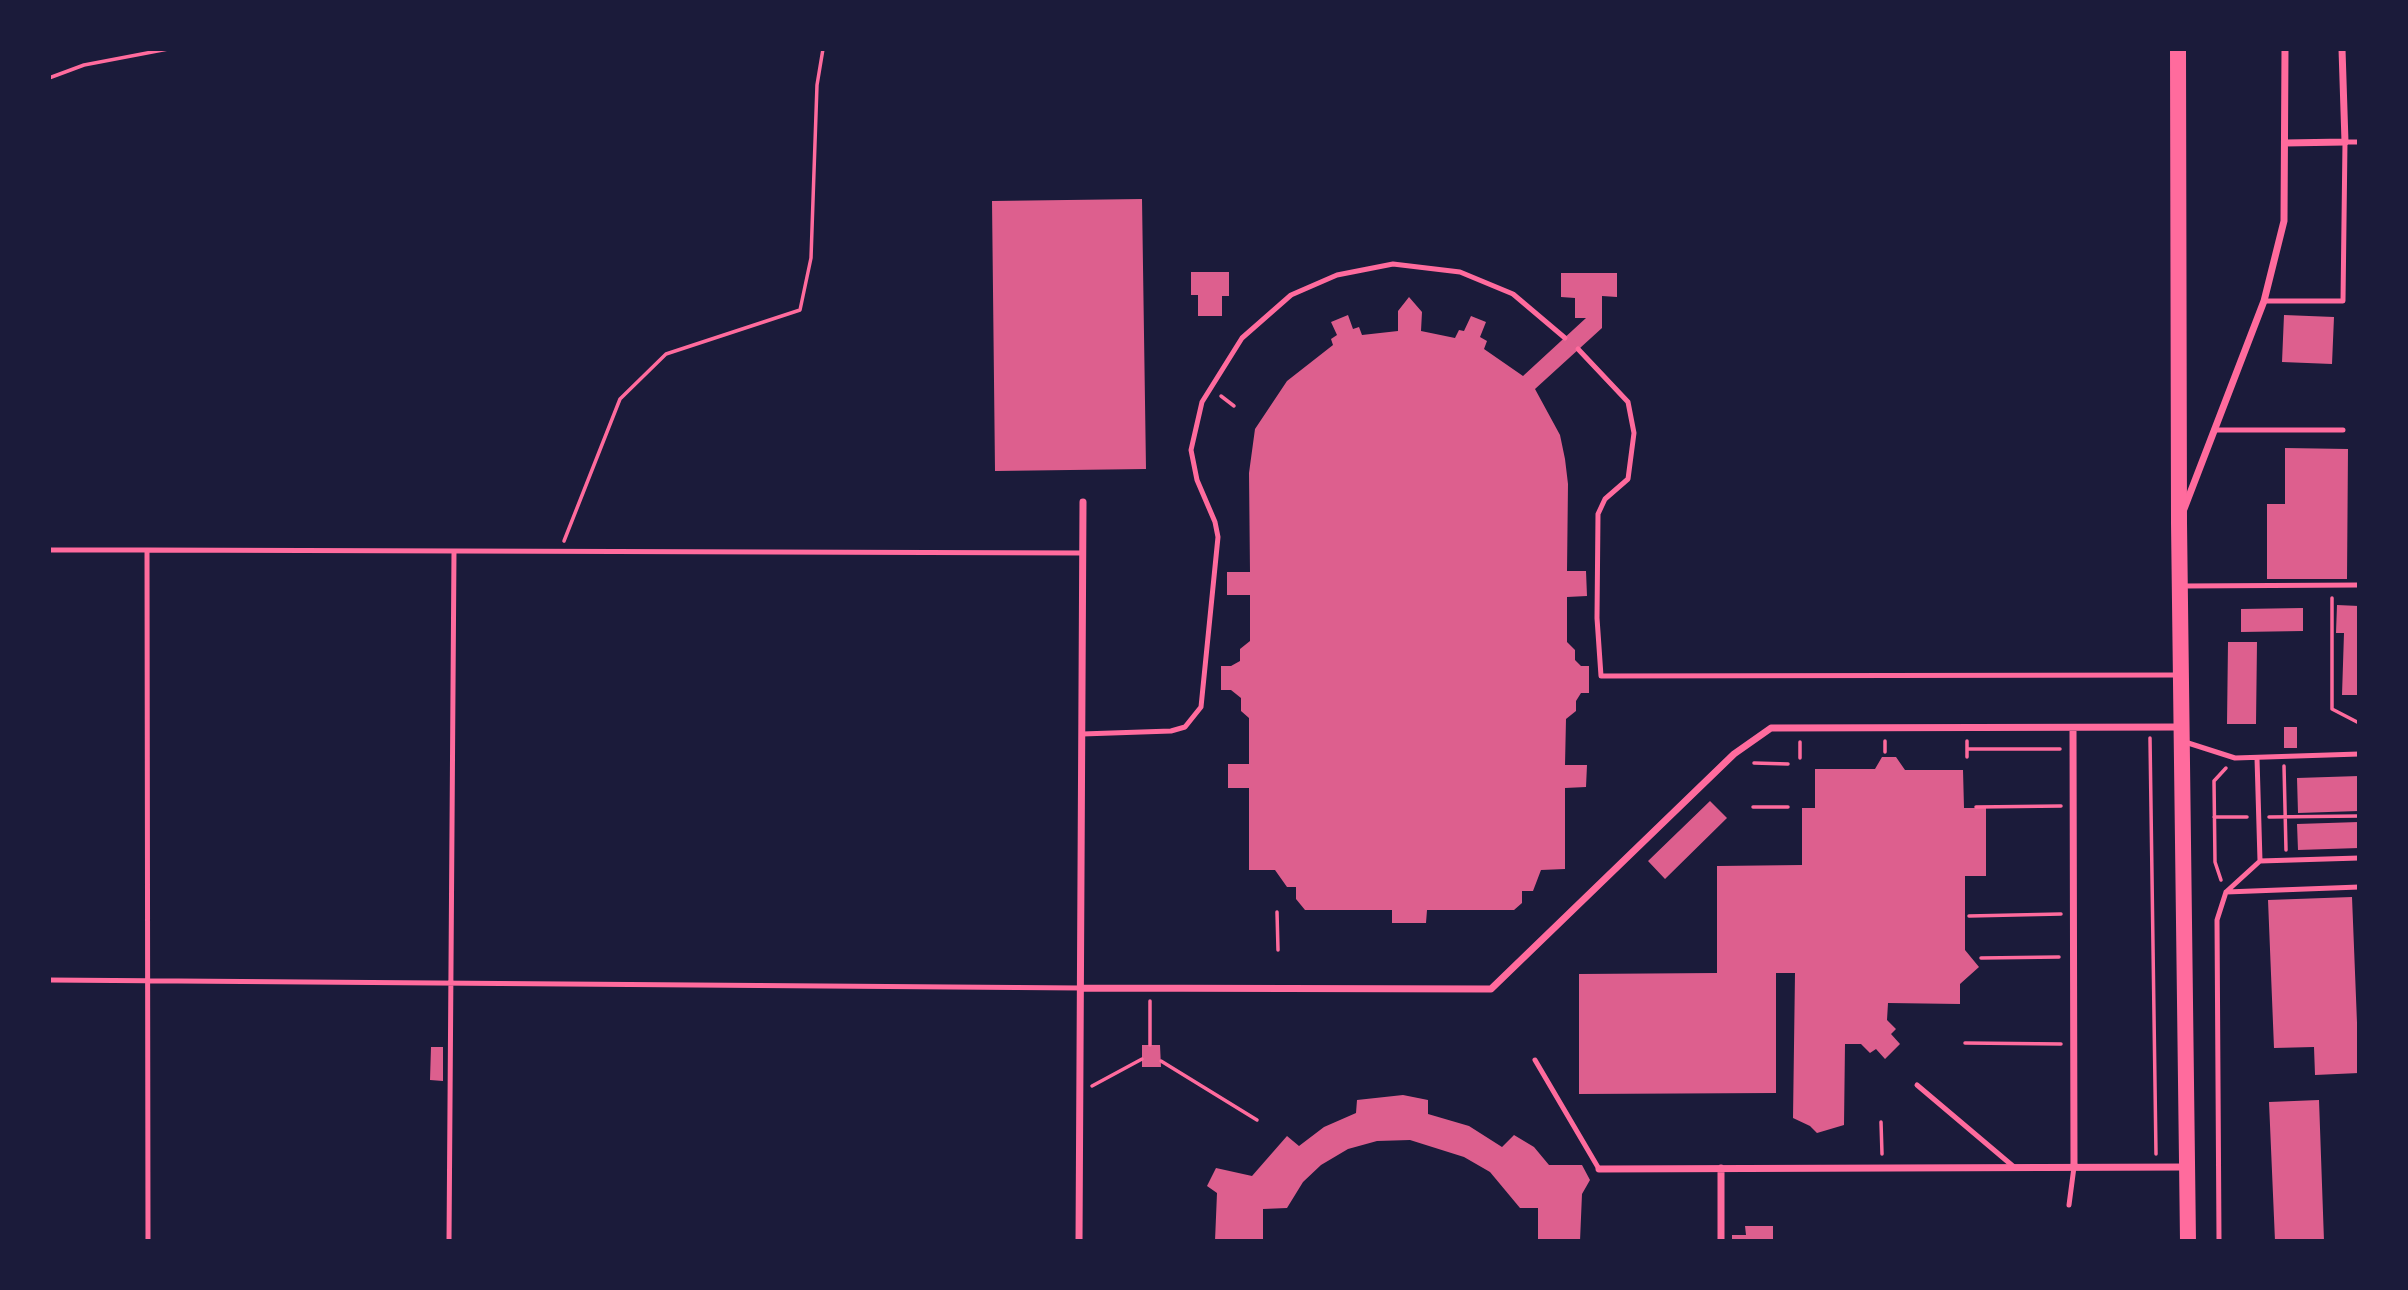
<!DOCTYPE html>
<html>
<head>
<meta charset="utf-8">
<style>
	body { margin:0 }
	#map { position:relative; width:2408px; height:1290px; overflow:hidden; background:#1b1b3a; font-family:Inter,sans-serif }
	canvas { display:block }
	.frame { position:absolute; inset:0; border:51px solid #1b1b3a; pointer-events:none }
</style>
</head>
<body>
<div id="map">
<canvas width="2408" height="1290"></canvas>
<div class="frame"></div>
</div>
<script>
const context = document.querySelector('canvas').getContext('2d');
context.lineJoin = 'round';
function fillPath(path, color) {
  context.fillStyle = color;
  context.fill(path, 'evenodd');
}
function poly(rows) {
  const path = new Path2D();
  for (const r of rows) {
    path.moveTo(r[0], r[1]);
    for (let i = 2; i < r.length; i += 2) path.lineTo(r[i], r[i + 1]);
  }
  return path;
}
function strokePath(path, color, width, dash) {
  context.strokeStyle = color;
  context.lineWidth = width;
  context.lineCap = dash ? 'butt' : 'round';
  context.setLineDash(dash || []);
  context.stroke(path);
}
const building = poly([
	[1142,199,1146,469,995,471,992,201],
	[1191,272,1229,272,1229,296,1222,296,1222,316,1198,316,1198,295,1191,295],
	[1561,273,1617,273,1617,297,1602,296,1602,328,1535,389,1560,435,1565,459,1568,484,1567,571,1586,571,1587,596,1567,597,1567,642,1575,650,1575,660,1581,666,1589,666,1589,693,1581,693,1576,701,1576,711,1566,719,1565,765,1587,765,1586,787,1565,788,1565,869,1541,870,1533,891,1522,891,1522,903,1514,910,1427,910,1426,923,1392,923,1392,910,1305,910,1296,899,1296,887,1287,887,1275,870,1249,870,1249,788,1228,788,1228,764,1249,764,1249,718,1241,711,1241,698,1231,690,1221,690,1221,666,1231,666,1240,661,1240,649,1250,641,1250,595,1227,595,1227,572,1250,572,1249,473,1255,429,1287,381,1333,345,1331,339,1337,335,1331,322,1348,315,1353,329,1359,327,1362,335,1398,331,1398,311,1409,297,1422,312,1421,331,1455,338,1459,330,1464,331,1471,316,1486,322,1480,337,1487,341,1484,349,1523,376,1586,318,1575,318,1575,298,1561,297],
	[2284,315,2334,317,2332,364,2282,362],
	[2285,448,2348,449,2347,579,2267,579,2267,504,2285,504],
	[2337,605,2359,606,2359,695,2342,695,2344,633,2336,633],
	[2303,608,2303,631,2241,632,2241,609],
	[2228,642,2257,642,2256,724,2227,724],
	[2284,727,2297,727,2297,748,2284,748],
	[1882,757,1896,757,1905,770,1963,770,1964,808,1986,808,1986,876,1965,876,1965,950,1979,967,1960,984,1960,1004,1888,1003,1887,1020,1896,1029,1891,1034,1900,1044,1885,1059,1876,1049,1870,1053,1861,1044,1845,1044,1844,1125,1817,1133,1810,1126,1793,1118,1795,973,1776,973,1776,1093,1579,1094,1579,974,1717,973,1717,866,1802,865,1802,808,1815,808,1815,769,1875,769],
	[2359,776,2359,811,2298,813,2297,778],
	[1710,801,1727,818,1665,879,1648,861],
	[2359,822,2359,848,2298,850,2297,824],
	[2352,897,2359,1073,2315,1075,2314,1047,2274,1048,2268,900],
	[1142,1045,1160,1045,1161,1067,1142,1067],
	[431,1047,443,1047,443,1081,430,1080],
	[1403,1095,1428,1100,1428,1114,1469,1126,1502,1147,1514,1135,1534,1147,1549,1165,1582,1165,1590,1180,1582,1194,1580,1241,1538,1241,1538,1208,1520,1208,1490,1172,1464,1157,1410,1140,1377,1141,1348,1149,1321,1165,1303,1182,1287,1208,1263,1209,1263,1241,1215,1241,1217,1193,1207,1186,1216,1168,1252,1176,1287,1136,1299,1146,1324,1127,1356,1113,1357,1100],
	[2319,1100,2324,1241,2275,1241,2269,1102],
	[1745,1226,1773,1226,1773,1241,1732,1241,1732,1235,1746,1235]
]);
const path = poly([
	[454,49,465,49],
	[49,78,84,65,168,49],
	[1221,396,1234,406],
	[564,541,620,399,666,354,800,310,811,258,817,85,823,49],
	[2332,598,2332,709,2359,723],
	[2150,738,2156,1154],
	[1885,741,1885,752],
	[1967,741,1967,757],
	[1800,742,1800,758],
	[1967,749,2060,749],
	[1754,763,1788,764],
	[2284,766,2286,850],
	[1753,807,1788,807],
	[1976,807,2061,806],
	[2214,817,2247,817],
	[2269,817,2359,816],
	[2221,880,2215,862,2214,781,2226,768],
	[1277,912,1278,950],
	[1969,916,2061,914],
	[1981,958,2059,957],
	[1150,1001,1150,1045],
	[1965,1043,2061,1044],
	[1161,1061,1257,1120],
	[1092,1086,1142,1059],
	[1881,1122,1882,1154]
]);
const service = poly([
	[2264,301,2343,301,2345,142,2359,142],
	[1578,349,1628,402,1634,433,1628,479,1605,499,1598,514,1597,618,1601,676,2178,675],
	[2214,430,2343,430],
	[49,550,147,550],
	[2184,586,2359,585],
	[1082,734,1171,731,1185,727,1201,707,1218,537,1215,522,1197,480,1191,450,1202,402,1242,338,1291,295,1337,275,1393,264,1460,272,1513,294,1565,338],
	[2185,742,2235,758,2359,754],
	[2257,758,2260,861],
	[2226,892,2359,887],
	[49,980,1081,988],
	[1535,1060,1599,1169],
	[1917,1085,2014,1167],
	[2069,1205,2074,1167],
	[148,1241,147,550,1083,553],
	[449,1241,454,551],
	[2219,1241,2217,920,2226,892,2260,861,2359,858]
]);
const minor = poly([
	[2285,143,2345,142,2342,49],
	[2184,509,2264,301,2284,221,2285,49],
	[2073,728,2074,1167],
	[1081,988,1491,989,1734,754,1771,728,2180,727],
	[1599,1169,2187,1167],
	[1079,1241,1083,502],
	[1721,1241,1721,1168]
]);
const primary = poly([
	[2178,49,2179,523,2188,1241]
]);
fillPath(building, '#dd5f8e');
strokePath(path, '#ff6b9d', 3.5);
strokePath(service, '#ff6b9d', 5);
strokePath(minor, '#ff6b9d', 7);
strokePath(primary, '#ff6b9d', 16);
</script>
</body>
</html>
